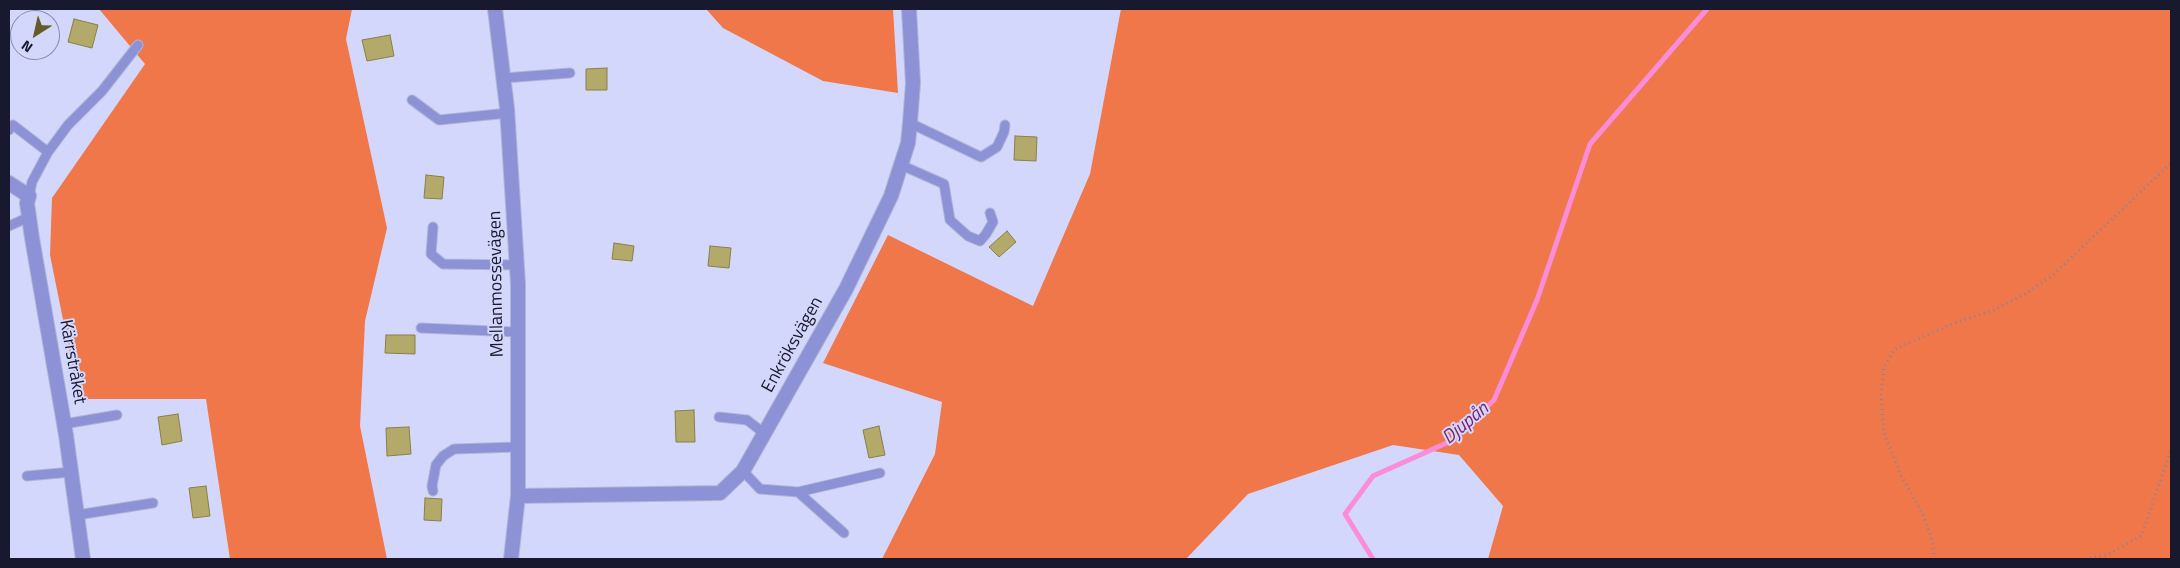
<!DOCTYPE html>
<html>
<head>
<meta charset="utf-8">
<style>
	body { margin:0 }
	#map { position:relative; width:2180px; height:568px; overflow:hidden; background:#d3d7fb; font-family:"Titillium Web",sans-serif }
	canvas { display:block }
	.frame { position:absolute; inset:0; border:10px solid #18192e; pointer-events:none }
	.north { position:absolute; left:10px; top:10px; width:50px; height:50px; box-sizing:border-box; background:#d3d7fb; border:1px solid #888ba9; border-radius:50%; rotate:215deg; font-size:14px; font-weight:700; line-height:20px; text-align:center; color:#18192e }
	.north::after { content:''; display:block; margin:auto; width:18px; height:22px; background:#645c28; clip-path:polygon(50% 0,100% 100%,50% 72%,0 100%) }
</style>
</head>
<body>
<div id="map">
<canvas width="2180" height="568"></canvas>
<div class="frame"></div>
<div class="north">N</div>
</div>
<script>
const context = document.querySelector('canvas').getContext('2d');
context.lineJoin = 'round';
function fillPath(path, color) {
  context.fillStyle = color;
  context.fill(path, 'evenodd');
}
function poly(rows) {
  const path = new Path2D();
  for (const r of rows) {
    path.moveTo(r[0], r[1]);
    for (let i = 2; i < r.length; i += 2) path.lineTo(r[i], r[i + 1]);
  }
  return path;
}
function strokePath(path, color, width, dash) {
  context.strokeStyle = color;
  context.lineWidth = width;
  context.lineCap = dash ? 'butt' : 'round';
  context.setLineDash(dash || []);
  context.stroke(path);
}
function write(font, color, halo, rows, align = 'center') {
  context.font = font + ' "Titillium Web",sans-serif';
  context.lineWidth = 4;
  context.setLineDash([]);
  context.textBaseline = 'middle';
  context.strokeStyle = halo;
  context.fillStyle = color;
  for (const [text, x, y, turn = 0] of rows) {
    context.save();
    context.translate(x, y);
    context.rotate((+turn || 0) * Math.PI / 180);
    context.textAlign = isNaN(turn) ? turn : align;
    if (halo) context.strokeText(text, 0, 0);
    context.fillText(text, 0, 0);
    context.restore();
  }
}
const forest = poly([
	[99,9,352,9,346,39,387,228,365,321,360,426,387,559,230,559,206,399,79,399,50,255,52,198,145,64],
	[706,9,893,9,898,93,823,81,723,28],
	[1121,9,2171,9,2171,559,1488,559,1503,506,1459,455,1393,445,1248,494,1186,559,882,559,935,454,942,402,823,363,888,235,1033,306,1090,174]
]);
const stream = poly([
	[1373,559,1345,514,1373,476,1451,441,1494,400,1537,300,1590,144,1707,9]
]);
const building = poly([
	[74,19,98,25,92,48,68,42,74,19],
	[390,35,394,56,367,61,362,40,390,35],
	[607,68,607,90,586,90,586,69,607,68],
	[1015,136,1037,137,1036,161,1014,160,1015,136],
	[426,175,444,177,442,199,424,198,426,175],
	[1007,231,1016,242,999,257,989,247,1007,231],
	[614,243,634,246,632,261,612,259,614,243],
	[710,246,731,248,729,268,708,266,710,246],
	[386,335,415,335,415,354,385,353,386,335],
	[694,410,695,442,676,442,675,411,694,410],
	[178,414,182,441,162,445,158,417,178,414],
	[879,426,885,455,869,458,863,430,879,426],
	[409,427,411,454,387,456,386,428,409,427],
	[206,486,210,516,193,518,189,488,206,486],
	[425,498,442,499,441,521,424,520,425,498]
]);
const path = poly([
	[1933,559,1934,553,1931,537,1923,515,1901,475,1884,433,1881,394,1884,366,1895,349,1957,322,1994,310,2027,293,2053,275,2171,163],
	[2085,559,2107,555,2142,535,2171,449]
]);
const service = poly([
	[504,78,570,73],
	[412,100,439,120,508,113],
	[910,123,981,157,997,147,1004,132,1005,125],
	[9,130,13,125,48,152],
	[901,165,944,184,950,220,968,236,980,241,986,234,993,222,990,213],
	[29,196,32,182,48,152,68,125,102,91,138,45],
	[9,226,29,217],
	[433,227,431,254,443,264,518,265],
	[421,328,517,332],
	[719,417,747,420,765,434],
	[64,424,117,415],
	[743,471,760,489,798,492,880,473],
	[27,476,71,472],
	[433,491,432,486,436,465,443,456,454,449,518,447],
	[798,492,844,533],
	[77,515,153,503]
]);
const minor = poly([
	[495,9,507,108,518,284,518,496,511,559],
	[9,183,29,196,27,203,32,238,66,435,83,559],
	[518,496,720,493,743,471,846,289,891,196,908,143,910,123,913,83,909,9]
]);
const streetNames = [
	["Mellanmossevägen",497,284,-91],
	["Enkröksvägen",793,345,-61],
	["Kärrstråket",72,362,80]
];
const waterNames = [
	["Djupån",1466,424,-40]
];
fillPath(forest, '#f07749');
strokePath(stream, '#fb8cd7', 5);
fillPath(building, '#b2a96b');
strokePath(building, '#898043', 1);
strokePath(service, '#b1b5d6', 11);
strokePath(minor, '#b1b5d6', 16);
strokePath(path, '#8285a2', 3, [1, 4]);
strokePath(service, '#8d91d5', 9);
strokePath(minor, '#8d91d5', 14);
write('18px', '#18192e', '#d3d7fb', streetNames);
write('italic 19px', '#7f1d65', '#d3d7fb', waterNames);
</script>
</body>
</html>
